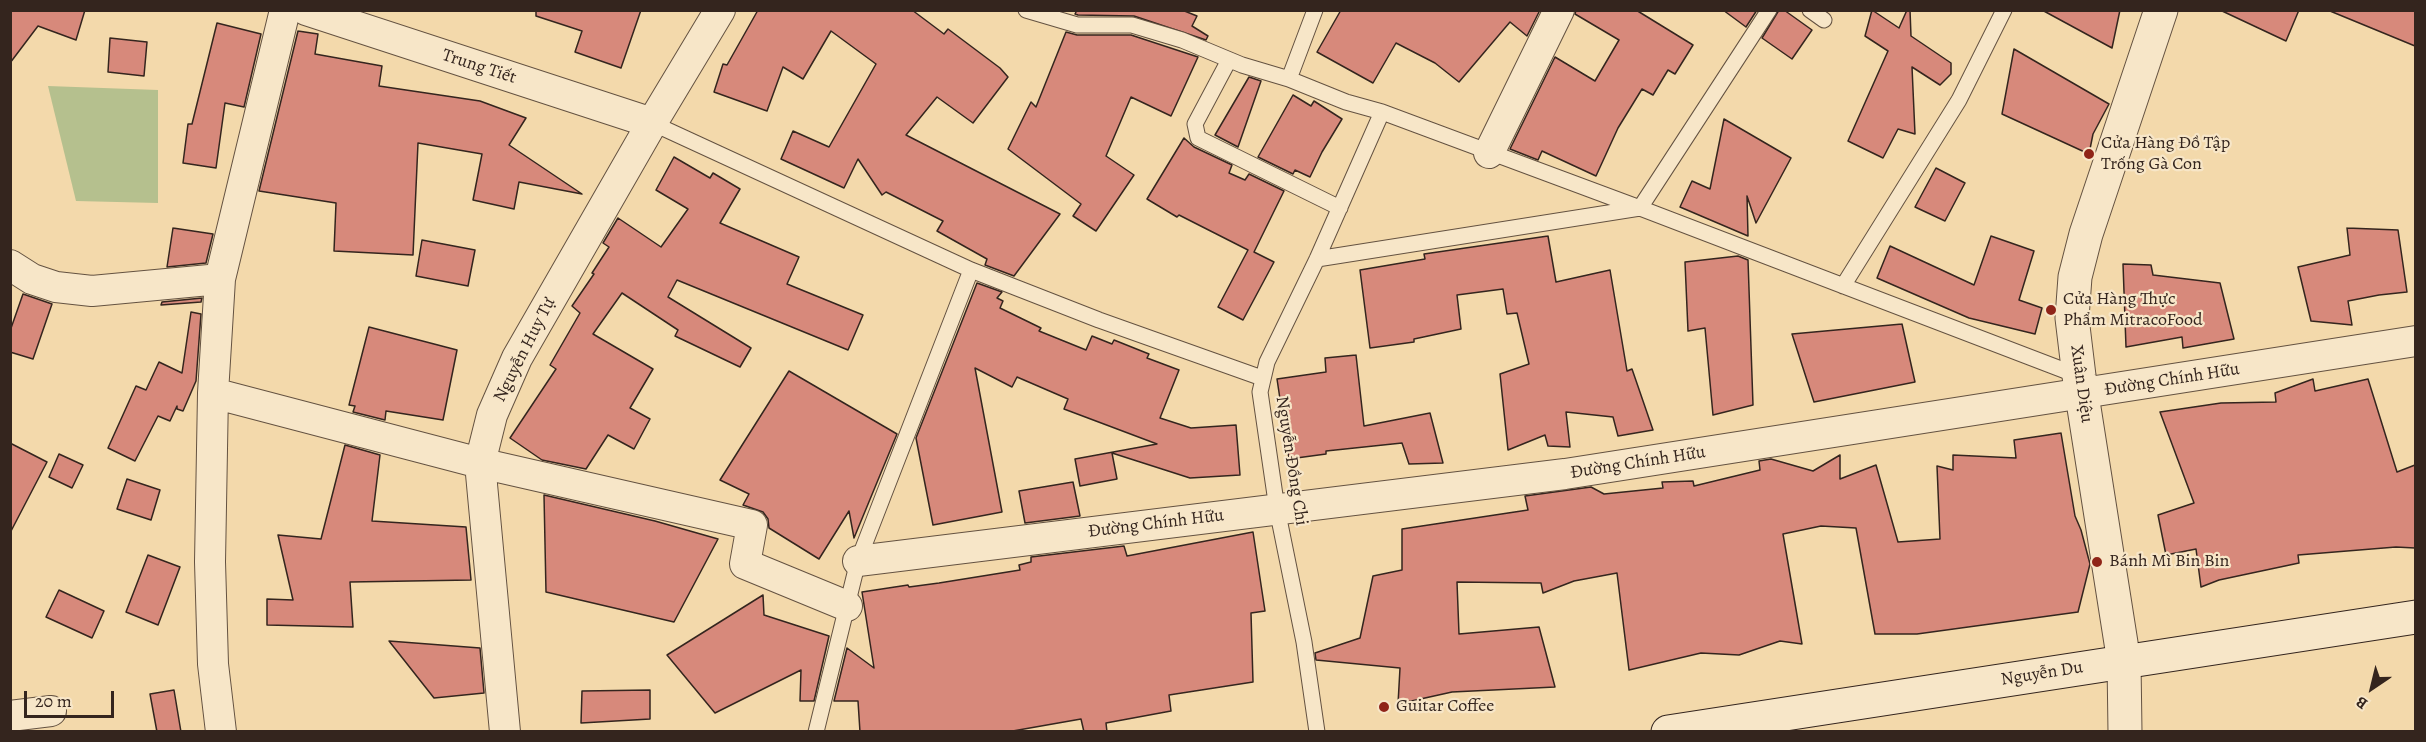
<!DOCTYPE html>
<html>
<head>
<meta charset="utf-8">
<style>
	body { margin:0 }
	#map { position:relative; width:2426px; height:742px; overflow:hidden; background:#f3d9ab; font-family:Alegreya,serif }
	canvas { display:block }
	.frame { position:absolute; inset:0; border:12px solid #34251e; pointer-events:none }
	.north { position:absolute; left:2342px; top:658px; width:60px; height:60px; -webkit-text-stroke:4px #f7e6c8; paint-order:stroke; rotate:215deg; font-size:16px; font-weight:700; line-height:24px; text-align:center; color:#34251e }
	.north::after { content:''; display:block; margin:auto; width:21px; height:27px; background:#34251e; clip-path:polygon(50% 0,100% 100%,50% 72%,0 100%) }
	.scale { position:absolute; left:24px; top:691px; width:90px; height:27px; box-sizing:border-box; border:3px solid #34251e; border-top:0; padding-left:8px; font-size:18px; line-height:21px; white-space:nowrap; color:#34251e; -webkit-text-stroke:4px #f7e6c8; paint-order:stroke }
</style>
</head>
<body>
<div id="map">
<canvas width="2426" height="742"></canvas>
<div class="frame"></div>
<div class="north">B</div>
<div class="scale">20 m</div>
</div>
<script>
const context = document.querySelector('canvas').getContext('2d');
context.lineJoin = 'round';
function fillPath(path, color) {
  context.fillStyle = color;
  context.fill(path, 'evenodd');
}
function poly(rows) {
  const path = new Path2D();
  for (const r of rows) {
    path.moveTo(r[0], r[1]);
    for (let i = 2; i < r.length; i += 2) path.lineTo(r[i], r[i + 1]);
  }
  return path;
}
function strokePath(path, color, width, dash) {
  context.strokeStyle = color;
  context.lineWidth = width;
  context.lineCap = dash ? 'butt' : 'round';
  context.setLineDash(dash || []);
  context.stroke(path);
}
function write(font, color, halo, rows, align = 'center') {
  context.font = font + ' Alegreya,serif';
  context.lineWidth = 4.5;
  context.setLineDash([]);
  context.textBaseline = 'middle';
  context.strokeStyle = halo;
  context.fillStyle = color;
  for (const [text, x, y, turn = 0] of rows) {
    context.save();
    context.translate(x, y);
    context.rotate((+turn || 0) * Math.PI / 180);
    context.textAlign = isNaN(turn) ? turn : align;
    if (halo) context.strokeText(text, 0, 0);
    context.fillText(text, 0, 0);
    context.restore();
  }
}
const green = poly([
	[48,86,158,90,158,203,76,201]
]);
const building = poly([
	[10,10,85,10,76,40,38,26,10,63,10,10],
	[536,10,641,10,621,68,575,52,582,31,536,16,536,10],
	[758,10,912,10,944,34,948,29,1000,68,1008,77,973,123,937,97,906,135,1060,214,1014,276,985,265,987,259,937,231,943,221,886,192,882,195,858,159,844,188,781,159,793,131,829,147,876,64,831,31,803,79,783,67,767,111,714,92,723,64,727,65,758,10],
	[1077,10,1182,10,1197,16,1192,26,1208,36,1206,40,1134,16,1078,15,1075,14,1077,10],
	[1341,10,1540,10,1527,36,1510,22,1459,82,1435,63,1396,43,1373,83,1317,52,1341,10],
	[1576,10,1636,10,1693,45,1675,74,1668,70,1653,95,1642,89,1618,128,1596,176,1542,151,1538,160,1510,149,1555,57,1595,81,1619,40,1575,14,1576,10],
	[1723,10,1757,10,1746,27,1723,10],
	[1779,10,1784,10,1812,30,1792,59,1762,38,1779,10],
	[1872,10,1899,28,1907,10,1910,10,1911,36,1951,63,1951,74,1940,85,1912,67,1915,134,1898,129,1883,158,1848,141,1888,51,1865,36,1872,10],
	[2042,10,2120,10,2112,48,2042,10],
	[2220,10,2299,10,2286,41,2220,10],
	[2330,10,2415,10,2415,46,2330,11,2330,10],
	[217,23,261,34,244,107,225,103,216,168,183,163,188,124,192,124,217,23],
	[298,31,318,34,315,54,382,66,379,86,480,101,526,118,509,145,582,194,519,182,514,209,473,200,482,154,418,143,413,255,334,251,336,203,259,191,298,31],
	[1066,32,1077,35,1131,35,1198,57,1171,116,1131,97,1106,156,1134,175,1096,231,1073,216,1081,204,1008,149,1031,102,1036,107,1066,32],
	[110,38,147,42,144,76,108,72,110,38],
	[2014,49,2109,104,2093,134,2089,154,2002,114,2014,49],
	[1249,77,1261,81,1238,147,1215,135,1249,77],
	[1293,95,1311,106,1314,101,1342,119,1322,152,1310,177,1295,170,1293,174,1258,157,1293,95],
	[1724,119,1791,158,1756,223,1747,196,1748,236,1680,207,1692,181,1710,189,1724,119],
	[1184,138,1194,147,1232,165,1229,173,1245,180,1249,174,1284,191,1254,252,1274,262,1243,320,1218,307,1248,250,1179,215,1177,217,1147,199,1184,138],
	[674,157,710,178,713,173,740,189,720,223,799,257,787,284,863,315,848,350,677,280,668,297,751,348,740,367,675,336,678,330,622,293,593,334,653,369,630,408,650,419,634,449,608,435,586,469,542,460,510,438,556,369,550,365,580,313,572,306,594,274,592,273,609,247,603,243,618,218,661,247,688,209,656,190,674,157],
	[1936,168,1965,183,1945,221,1915,207,1936,168],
	[173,228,213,234,206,263,167,267,173,228],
	[2347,228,2398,230,2407,292,2379,295,2348,301,2352,325,2311,321,2298,267,2350,255,2347,228],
	[1548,236,1556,282,1610,270,1627,371,1632,369,1653,430,1618,436,1613,417,1566,412,1570,447,1548,446,1545,435,1508,450,1500,374,1529,364,1517,313,1507,314,1503,289,1457,295,1461,329,1414,339,1414,342,1370,348,1360,270,1425,259,1424,254,1548,236],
	[1991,236,2034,251,2019,300,2042,308,2035,334,1969,318,1877,278,1890,246,1974,285,1991,236],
	[422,240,475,250,468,286,416,276,422,240],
	[1738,256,1748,260,1753,405,1713,415,1705,328,1688,331,1685,262,1738,256],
	[2123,264,2151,265,2153,275,2220,283,2234,339,2183,348,2182,337,2126,347,2123,264],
	[977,283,1002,292,997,298,1003,301,1000,308,1041,328,1039,331,1086,350,1092,336,1112,344,1114,340,1149,354,1147,358,1179,370,1160,418,1191,428,1236,425,1240,475,1190,478,1112,453,1117,479,1080,486,1075,459,1157,444,1064,409,1068,399,1017,377,1012,387,975,368,1002,512,933,525,916,438,977,283],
	[23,294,52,304,33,359,10,352,10,331,23,294],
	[202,298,201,302,161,305,162,302,202,298],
	[191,312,201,314,196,381,183,411,177,409,177,406,170,421,158,416,135,461,108,448,136,386,146,390,159,362,182,373,191,312],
	[1902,324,1915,382,1814,402,1792,334,1902,324],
	[369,327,457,350,443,420,386,411,385,420,353,412,355,406,349,405,369,327],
	[1356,355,1364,426,1430,413,1443,463,1409,464,1402,443,1326,451,1326,454,1289,459,1277,379,1326,372,1325,358,1356,355],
	[789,371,897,434,854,538,849,511,819,559,769,528,768,519,763,512,743,505,749,494,720,480,789,371],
	[2313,379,2315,391,2368,379,2397,472,2415,465,2415,548,2396,547,2298,555,2299,563,2219,580,2201,587,2196,549,2166,555,2158,515,2194,503,2160,412,2221,403,2276,402,2275,393,2313,379],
	[2061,433,2075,516,2081,530,2090,564,2078,612,1917,634,1875,634,1856,528,1821,526,1783,534,1802,644,1780,641,1739,655,1701,653,1629,670,1617,573,1574,581,1543,593,1541,583,1457,582,1459,634,1539,627,1555,687,1452,692,1398,704,1400,668,1316,660,1315,653,1360,638,1373,576,1402,570,1402,529,1528,510,1525,496,1591,487,1604,494,1663,488,1662,482,1693,481,1694,486,1760,470,1759,461,1771,459,1813,471,1840,455,1840,479,1876,465,1898,542,1940,539,1937,466,1953,470,1953,455,2016,458,2014,440,2061,433],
	[10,443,47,462,10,533,10,443],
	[345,445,380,455,372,521,466,527,471,580,350,582,353,627,267,625,267,599,293,600,278,535,321,539,345,445],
	[59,454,83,465,72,488,49,477,59,454],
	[127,479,160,490,151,520,117,509,127,479],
	[1073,482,1080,516,1025,523,1019,491,1073,482],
	[544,495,655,521,718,539,674,622,546,592,544,495],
	[1253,532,1265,611,1251,613,1253,682,1169,695,1171,711,1106,723,1107,732,1084,732,1081,719,1007,732,860,732,858,701,834,701,847,648,874,668,862,592,908,585,909,587,939,583,1020,570,1019,565,1031,562,1031,557,1124,546,1127,556,1253,532],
	[148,555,180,567,158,625,126,612,148,555],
	[59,590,104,611,92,638,46,617,59,590],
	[763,595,764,615,829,636,814,701,800,701,801,670,715,713,667,655,763,595],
	[389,641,480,648,484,693,434,698,389,641],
	[174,690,181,732,157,732,150,694,174,690],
	[650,690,650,719,581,723,582,691,650,690]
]);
const service = poly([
	[1026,10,1077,25,1132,25,1182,40,1242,65,1289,79,1346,102,1382,112,1640,208,2079,376],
	[1810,10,1824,20],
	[1229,60,1195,124,1198,138,1340,208],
	[1289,79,1315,10],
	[652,123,971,270,1099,320,1262,378],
	[1317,259,1640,208,1769,10],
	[1843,286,1959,100,2004,10],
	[816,732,858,561,971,270],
	[1317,732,1304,642,1277,509,1260,392,1267,362,1317,259,1382,112]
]);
const minor = poly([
	[306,10,652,123],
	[1489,153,1559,10],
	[10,265,32,279,56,287,92,291,220,279,285,10],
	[213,393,220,279],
	[858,561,1565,474,2416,341],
	[10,716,51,711],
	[221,732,213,664,210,562,213,393,480,463,752,525,745,564,847,606],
	[505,732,480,463,492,415,517,358,652,123,720,10]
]);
const tertiary = poly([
	[2125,732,2124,662,2079,376,2072,318,2075,277,2086,234,2161,10]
]);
const secondary = poly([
	[1668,732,2416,617]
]);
const markers = [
	[2089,154,6,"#8f2418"],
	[2051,310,6,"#8f2418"],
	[2097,562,6,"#8f2418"],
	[1384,707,6,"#8f2418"]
];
const streetNames = [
	["Trung Tiết",479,67,18],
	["Nguyễn Huy Tự",525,350,-63],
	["Đường Chính Hữu",2172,380,-9],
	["Xuân Diệu",2081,384,82],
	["Nguyễn Đồng Chi",1291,461,81],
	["Đường Chính Hữu",1638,463,-9],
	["Đường Chính Hữu",1156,524,-7],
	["Nguyễn Du",2042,674,-9]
];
const poiNames = [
	["Cửa Hàng Đồ Tập",2101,144],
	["Trống Gà Con",2101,165],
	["Cửa Hàng Thực",2063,300],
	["Phẩm MitracoFood",2063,321],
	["Bánh Mì Bin Bin",2109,562],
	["Guitar Coffee",1396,707]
];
fillPath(green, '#b5c08e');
fillPath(building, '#d7897b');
strokePath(building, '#34251e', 1.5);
strokePath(service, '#645241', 17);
strokePath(minor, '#645241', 32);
strokePath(tertiary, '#645241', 35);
strokePath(secondary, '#34251e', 35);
strokePath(service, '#f7e6c8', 15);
strokePath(minor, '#f7e6c8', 30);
strokePath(tertiary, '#f7e6c8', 33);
strokePath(secondary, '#f7e6c8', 33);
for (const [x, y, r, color] of markers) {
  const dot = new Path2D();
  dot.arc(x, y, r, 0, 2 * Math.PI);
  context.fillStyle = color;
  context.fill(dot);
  strokePath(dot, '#f7e6c8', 2);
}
write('18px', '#34251e', '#f7e6c8', streetNames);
write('18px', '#34251e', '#f7e6c8', poiNames, 'left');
</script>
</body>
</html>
